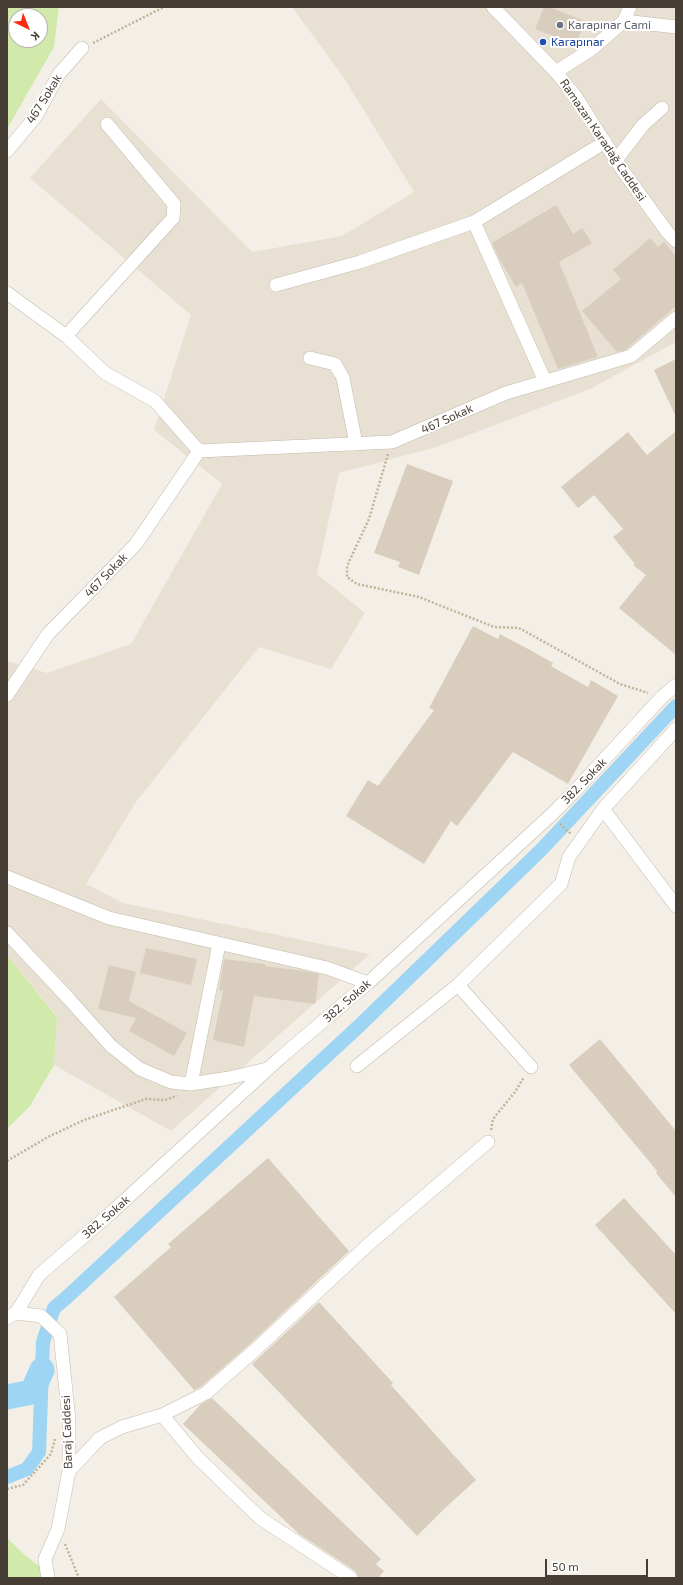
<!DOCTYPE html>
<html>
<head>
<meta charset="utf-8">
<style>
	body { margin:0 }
	#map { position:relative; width:683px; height:1585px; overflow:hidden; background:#f4efe6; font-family:"Exo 2",sans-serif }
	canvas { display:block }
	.frame { position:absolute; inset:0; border:8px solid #473f35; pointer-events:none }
	.north { position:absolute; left:8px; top:8px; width:40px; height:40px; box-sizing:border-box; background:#fff; border:1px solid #b5b2ae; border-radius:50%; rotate:137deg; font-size:11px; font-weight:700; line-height:16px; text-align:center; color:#473f35 }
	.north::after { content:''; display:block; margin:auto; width:14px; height:18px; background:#ff2b11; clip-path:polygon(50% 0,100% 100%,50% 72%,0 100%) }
	.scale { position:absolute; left:545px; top:1559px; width:103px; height:18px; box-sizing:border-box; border:2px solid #473f35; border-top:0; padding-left:5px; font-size:12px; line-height:14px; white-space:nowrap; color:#473f35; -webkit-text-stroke:3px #fff; paint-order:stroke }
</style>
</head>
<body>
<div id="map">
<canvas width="683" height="1585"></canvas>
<div class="frame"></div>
<div class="north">K</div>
<div class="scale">50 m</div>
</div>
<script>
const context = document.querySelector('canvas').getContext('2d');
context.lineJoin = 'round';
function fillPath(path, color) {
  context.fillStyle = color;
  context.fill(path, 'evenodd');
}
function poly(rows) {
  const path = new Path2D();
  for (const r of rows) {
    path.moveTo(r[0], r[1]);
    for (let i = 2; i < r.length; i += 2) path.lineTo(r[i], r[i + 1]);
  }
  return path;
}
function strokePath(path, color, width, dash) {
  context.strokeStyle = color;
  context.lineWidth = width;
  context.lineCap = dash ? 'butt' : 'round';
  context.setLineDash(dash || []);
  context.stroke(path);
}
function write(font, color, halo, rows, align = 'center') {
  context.font = font + ' "Exo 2",sans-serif';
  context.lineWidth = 4;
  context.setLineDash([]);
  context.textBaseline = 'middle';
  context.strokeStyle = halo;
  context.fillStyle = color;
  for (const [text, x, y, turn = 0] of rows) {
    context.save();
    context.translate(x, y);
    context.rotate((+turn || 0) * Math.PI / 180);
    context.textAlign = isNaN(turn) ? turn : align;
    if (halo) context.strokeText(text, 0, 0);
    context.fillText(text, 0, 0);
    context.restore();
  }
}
const residential = poly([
	[292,7,676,7,676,342,590,389,437,447,339,473,317,574,365,613,331,669,259,647,136,802,86,884,123,903,370,954,171,1131,54,1065,57,1016,7,955,7,661,47,673,131,644,222,484,154,430,191,315,30,178,101,99,252,252,342,236,414,192,344,78]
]);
const green = poly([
	[7,7,59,7,54,47,7,129],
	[16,16,40,16,40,40,16,40],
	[7,955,57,1017,54,1065,30,1106,7,1129],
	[7,1538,26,1556,55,1578,7,1578]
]);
const canal = poly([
	[7,1477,27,1469,39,1452,43,1342,54,1308,66,1298,359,1026,541,850,676,706]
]);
const river = poly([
	[7,1397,32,1392,42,1370]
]);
const building = poly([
	[544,7,549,7,585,21,576,45,535,29],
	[556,205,573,234,582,228,592,243,559,262,598,357,558,369,522,283,516,287,501,262,492,243],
	[650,238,658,247,664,242,676,256,676,306,625,350,617,352,582,311,621,279,613,270],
	[676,359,676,417,654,370],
	[676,431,676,655,619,608,646,575,633,565,635,564,613,537,623,529,594,495,578,508,561,487,628,432,647,455],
	[407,464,453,481,419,575,398,567,400,562,374,553],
	[473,626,498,639,500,634,530,650,553,663,551,666,588,687,591,680,618,696,568,784,513,752,457,826,451,821,424,864,346,816,368,780,378,786,434,710,429,708],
	[146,948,197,959,191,985,140,973],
	[224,959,265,964,265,966,304,971,319,974,315,1004,254,996,244,1047,213,1040,223,991,219,990],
	[109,965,136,972,129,1001,187,1033,174,1056,129,1031,136,1018,98,1009],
	[600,1039,676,1131,676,1197,656,1173,657,1171,569,1065],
	[268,1158,349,1251,249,1345,202,1386,194,1390,114,1297,171,1247,168,1244],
	[624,1198,676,1255,676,1314,595,1225],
	[319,1302,393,1383,391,1385,476,1480,444,1509,417,1536,252,1364],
	[212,1398,381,1559,376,1564,384,1571,378,1578,359,1578,355,1571,299,1534,183,1424,201,1404]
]);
const path = poly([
	[93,43,164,7],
	[388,454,369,519,347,566,347,577,357,584,419,597,494,627,519,628,620,684,648,693],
	[560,824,571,834],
	[491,1130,493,1119,515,1092,524,1077],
	[7,1161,48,1137,84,1120,146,1099,165,1100,177,1096],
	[7,1489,23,1485,51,1454,55,1439],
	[65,1544,79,1578]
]);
const minor = poly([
	[493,7,556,72,576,97,623,171,668,233,676,241],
	[624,21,676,27],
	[556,72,593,48,624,21,630,7],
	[7,151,36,116,59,74,82,48],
	[616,160,643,125,662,108],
	[474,222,545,381],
	[276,285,360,262,474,222,605,142],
	[7,293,66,336,105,373,155,401,199,451,392,442,506,393,631,356,676,318],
	[66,336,173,218,174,204,107,124],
	[310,358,335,364,343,378,356,444],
	[7,695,48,634,136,544,199,451],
	[603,809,676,906],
	[7,877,109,918,327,968,368,983],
	[7,933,69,999,111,1046,140,1069,171,1082,191,1084,229,1078,267,1069],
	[458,985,531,1067],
	[357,1066,458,985,561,884,569,857,603,809,676,729],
	[191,1084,219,944],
	[16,1313,41,1316,60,1334,69,1420,69,1471,58,1529,45,1559,48,1578],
	[7,1318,16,1313,39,1275,112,1212,281,1057,368,983,551,815,574,792,661,698,676,685],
	[162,1415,198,1458,260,1518,351,1578],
	[69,1471,100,1438,122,1427,162,1415,206,1393,254,1351,370,1243,488,1142]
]);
const markers = [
	[560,25,4,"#6b7280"],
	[543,42,4,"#1a4fb4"]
];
const worshipNames = [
	["Karapınar Cami",568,25]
];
const transitNames = [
	["Karapınar",551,42]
];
const streetNames = [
	["467 Sokak",44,99,-58],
	["Ramazan Karadağ Caddesi",603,140,56],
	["467 Sokak",447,419,-24],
	["467 Sokak",106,575,-46],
	["382. Sokak",584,781,-46],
	["382. Sokak",347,1001,-41],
	["382. Sokak",106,1217,-41],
	["Baraj Caddesi",67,1432,-92]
];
fillPath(residential, '#e8e1d3');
fillPath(green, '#d1eaac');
strokePath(canal, '#9fd5f4', 14);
strokePath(river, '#9fd5f4', 25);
fillPath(building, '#d9cdbe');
strokePath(minor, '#c3b9ab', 14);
strokePath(path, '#c2b298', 2.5, [2, 2]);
strokePath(minor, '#fff', 13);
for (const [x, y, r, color] of markers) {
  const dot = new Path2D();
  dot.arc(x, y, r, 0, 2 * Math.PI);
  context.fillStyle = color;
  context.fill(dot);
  strokePath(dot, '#fff', 1.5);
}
write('12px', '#5b616d', '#fff', worshipNames, 'left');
write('12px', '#164399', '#fff', transitNames, 'left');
write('12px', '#473f35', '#fff', streetNames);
</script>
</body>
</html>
